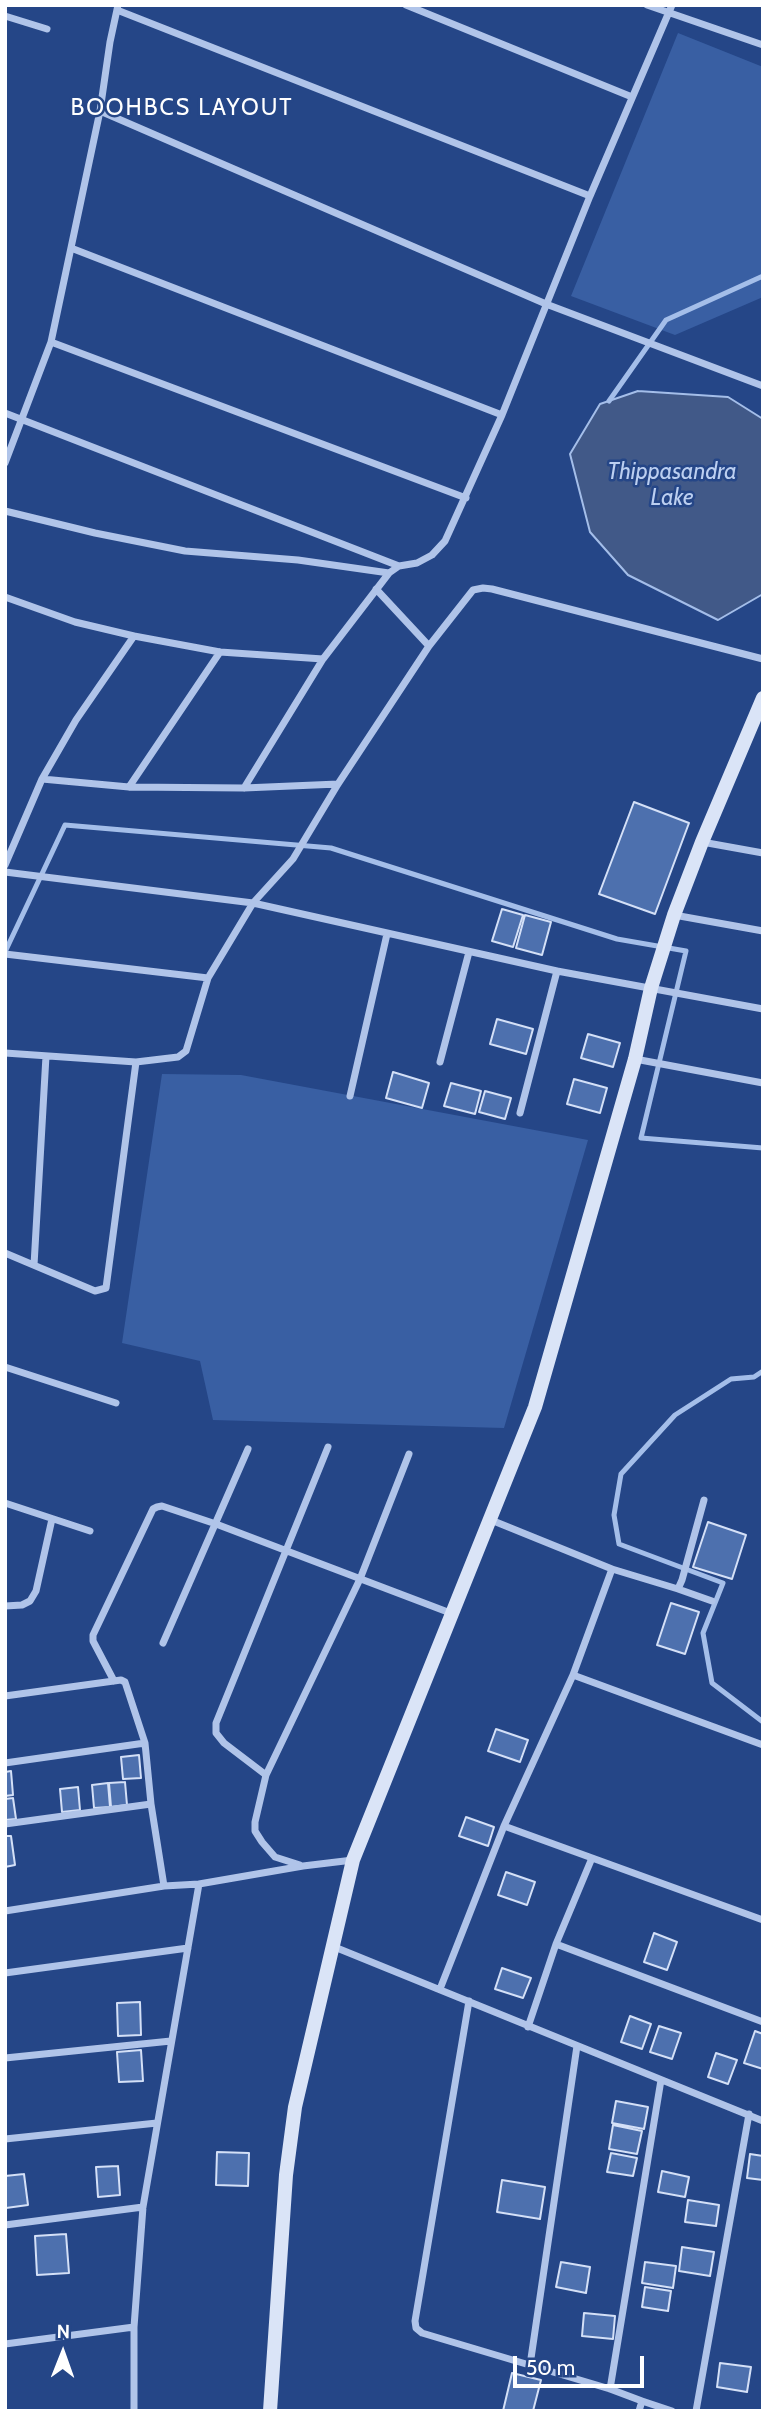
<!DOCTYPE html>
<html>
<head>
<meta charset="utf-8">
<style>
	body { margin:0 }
	#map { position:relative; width:768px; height:2416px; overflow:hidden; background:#254687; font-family:Cabin,sans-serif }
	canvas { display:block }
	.frame { position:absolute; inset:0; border:7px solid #fff; pointer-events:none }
	.north { position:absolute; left:28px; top:2318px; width:70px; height:70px; -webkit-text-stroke:5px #254687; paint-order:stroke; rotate:1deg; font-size:19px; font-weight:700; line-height:28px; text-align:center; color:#fff }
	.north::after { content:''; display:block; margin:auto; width:24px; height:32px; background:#fff; clip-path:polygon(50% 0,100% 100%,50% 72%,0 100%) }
	.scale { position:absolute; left:513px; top:2356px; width:131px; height:32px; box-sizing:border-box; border:4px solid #fff; border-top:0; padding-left:9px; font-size:21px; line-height:24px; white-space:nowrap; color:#fff; -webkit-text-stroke:5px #254687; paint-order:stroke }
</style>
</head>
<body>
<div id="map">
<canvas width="768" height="2416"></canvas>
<div class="frame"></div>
<div class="north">N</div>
<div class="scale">50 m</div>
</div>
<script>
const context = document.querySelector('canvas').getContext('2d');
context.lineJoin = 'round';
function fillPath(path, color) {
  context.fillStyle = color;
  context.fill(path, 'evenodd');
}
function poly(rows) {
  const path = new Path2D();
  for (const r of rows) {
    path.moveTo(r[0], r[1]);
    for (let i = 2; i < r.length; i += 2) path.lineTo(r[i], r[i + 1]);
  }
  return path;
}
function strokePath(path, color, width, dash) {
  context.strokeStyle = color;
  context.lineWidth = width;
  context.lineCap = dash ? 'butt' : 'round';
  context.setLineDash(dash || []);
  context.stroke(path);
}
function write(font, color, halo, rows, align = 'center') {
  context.font = font + ' Cabin,sans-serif';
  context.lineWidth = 5;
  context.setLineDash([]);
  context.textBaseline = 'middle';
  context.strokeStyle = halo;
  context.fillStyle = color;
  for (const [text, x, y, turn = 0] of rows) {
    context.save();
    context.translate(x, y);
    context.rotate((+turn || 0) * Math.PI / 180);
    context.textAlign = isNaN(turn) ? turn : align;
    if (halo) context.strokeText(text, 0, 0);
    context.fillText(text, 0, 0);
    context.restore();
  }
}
const green = poly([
	[678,33,763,67,763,297,675,335,571,296],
	[162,1074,241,1075,588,1140,504,1428,213,1420,200,1361,122,1343]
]);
const water = poly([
	[638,391,728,397,763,419,763,594,718,620,628,575,590,532,570,454,600,404,638,391]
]);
const stream = poly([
	[609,401,666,320,763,276],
	[5,952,65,825,331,848,617,939,686,951,641,1138,763,1148],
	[763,1371,754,1377,731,1379,675,1415,621,1474,614,1515,619,1544,723,1583,703,1633,712,1683,763,1722]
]);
const building = poly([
	[634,802,689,823,655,914,599,894,634,802],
	[502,909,523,915,513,947,492,941,502,909],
	[525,915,551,922,542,955,516,948,525,915],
	[497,1019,533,1029,526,1054,490,1044,497,1019],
	[588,1034,620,1043,613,1067,581,1058,588,1034],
	[393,1072,429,1083,422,1108,386,1098,393,1072],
	[574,1079,607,1088,600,1113,567,1104,574,1079],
	[451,1083,481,1091,475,1114,444,1106,451,1083],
	[485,1091,511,1098,505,1119,479,1112,485,1091],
	[708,1522,746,1535,732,1579,693,1567,708,1522],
	[671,1603,699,1612,685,1654,657,1645,671,1603],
	[496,1729,528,1740,520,1762,488,1751,496,1729],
	[139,1755,141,1778,123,1779,121,1757,139,1755],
	[11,1771,13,1795,5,1796,5,1772,11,1771],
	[125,1782,127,1805,111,1807,109,1783,125,1782],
	[108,1783,110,1807,94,1808,92,1785,108,1783],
	[78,1787,80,1810,62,1812,60,1789,78,1787],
	[13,1798,16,1819,5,1820,5,1799,13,1798],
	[466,1817,494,1827,488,1846,459,1836,466,1817],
	[5,1836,11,1836,15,1865,5,1867,5,1836],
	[506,1872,535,1882,527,1905,498,1895,506,1872],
	[654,1933,677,1942,667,1970,644,1962,654,1933],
	[502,1968,531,1978,523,1998,495,1989,502,1968],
	[140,2002,141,2035,118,2036,117,2003,140,2002],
	[630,2016,651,2024,642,2049,621,2042,630,2016],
	[659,2026,681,2033,672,2059,650,2052,659,2026],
	[755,2031,763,2034,763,2069,744,2063,755,2031],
	[141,2050,143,2081,119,2082,117,2052,141,2050],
	[716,2053,737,2060,728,2084,708,2077,716,2053],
	[616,2101,648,2107,644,2129,612,2123,616,2101],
	[613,2125,642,2131,637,2154,609,2149,613,2125],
	[217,2152,249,2153,248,2186,216,2185,217,2152],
	[611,2153,637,2158,633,2176,607,2172,611,2153],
	[750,2154,763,2156,763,2180,747,2178,750,2154],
	[118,2166,120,2195,98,2197,96,2167,118,2166],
	[662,2171,689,2177,685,2197,658,2192,662,2171],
	[24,2174,28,2205,6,2208,5,2176,24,2174],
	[502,2180,545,2187,540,2219,497,2212,502,2180],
	[688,2200,719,2205,716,2226,685,2222,688,2200],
	[66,2234,69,2273,37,2275,35,2236,66,2234],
	[682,2247,714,2252,710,2276,679,2271,682,2247],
	[561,2262,590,2267,586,2293,556,2287,561,2262],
	[645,2262,676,2266,673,2288,642,2283,645,2262],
	[645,2287,671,2291,668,2311,642,2307,645,2287],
	[584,2313,615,2316,613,2339,582,2336,584,2313],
	[720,2363,751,2367,747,2392,717,2387,720,2363],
	[512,2373,541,2380,533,2411,503,2411,512,2373]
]);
const minor = poly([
	[406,5,632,97],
	[647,5,763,45],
	[117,10,590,196,672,5],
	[5,16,47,29],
	[100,111,546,304,763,386],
	[71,248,502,415],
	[51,342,466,498],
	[5,413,399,566],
	[5,463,51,342,100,111,110,42,118,5],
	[5,511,95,533,185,551,298,560,389,573],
	[376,589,429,646],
	[5,597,75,622,134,636],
	[42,779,76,720,134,636,220,652,323,659,389,573,399,566,417,563,432,555,445,541,502,415,590,196],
	[129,787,220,652],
	[244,788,323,659],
	[702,842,763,853],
	[5,865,42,779,129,787,244,788,338,784],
	[5,872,253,903,557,971,763,1009],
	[674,915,763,931],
	[5,954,208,978],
	[5,1053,136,1062],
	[635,1059,763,1083],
	[440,1062,469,952],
	[350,1096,387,934],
	[520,1113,557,971],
	[5,1253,95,1291,106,1288,136,1062,178,1057,186,1051,208,978,253,903,293,859,338,784,429,646,473,590,483,588,492,589,763,659],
	[34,1265,46,1056],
	[5,1367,116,1403],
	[5,1503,90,1531],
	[612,1569,678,1589,682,1580,704,1500],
	[678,1589,712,1601],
	[5,1606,22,1605,30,1601,36,1591,52,1519],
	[163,1643,248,1449],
	[573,1675,763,1745],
	[114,1681,93,1641,93,1635,153,1509,157,1507,162,1506,216,1524,453,1614],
	[5,1696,121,1680,125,1682,145,1743,151,1804,164,1886,199,1884],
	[5,1763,145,1743],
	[266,1775,360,1579,409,1454],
	[5,1824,151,1804],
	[504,1826,763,1920],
	[300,1865,275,1857,262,1842,255,1831,255,1822,266,1775,224,1743,216,1733,216,1723,328,1447],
	[5,1911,164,1886],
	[556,1944,763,2022],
	[332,1946,763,2121],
	[5,1973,188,1948],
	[440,1989,504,1826,573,1675,612,1569,491,1520],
	[469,2001,415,2321,416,2328,422,2333,610,2389,642,2401],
	[528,2027,556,1944,592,1858],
	[5,2058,171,2041],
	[5,2139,157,2123],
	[5,2225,143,2207],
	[134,2327,143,2207,199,1884,303,1866,353,1860],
	[5,2344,134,2327,134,2411],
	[530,2365,577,2046],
	[610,2389,661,2080],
	[639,2411,642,2401,672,2411],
	[696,2411,749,2114]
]);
const secondary = poly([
	[270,2411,286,2175,295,2107,353,1860,535,1407,635,1059,651,988,674,915,702,842,763,698]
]);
const neighbourhoodNames = [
	["BOOHBCS LAYOUT",182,108]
];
const waterNames = [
	["Thippasandra",672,472],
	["Lake",672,498]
];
fillPath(green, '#395fa3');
fillPath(water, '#415988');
strokePath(water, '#a4bee9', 2);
strokePath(stream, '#a4bee9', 5);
fillPath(building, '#4d70ae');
strokePath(building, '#d4e0f7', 2);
strokePath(minor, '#b0c4e9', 7);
strokePath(secondary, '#dae4f7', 14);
context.letterSpacing = '2px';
write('23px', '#fff', '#254687', neighbourhoodNames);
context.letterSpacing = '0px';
write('italic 23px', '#bccff0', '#254687', waterNames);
</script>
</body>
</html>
